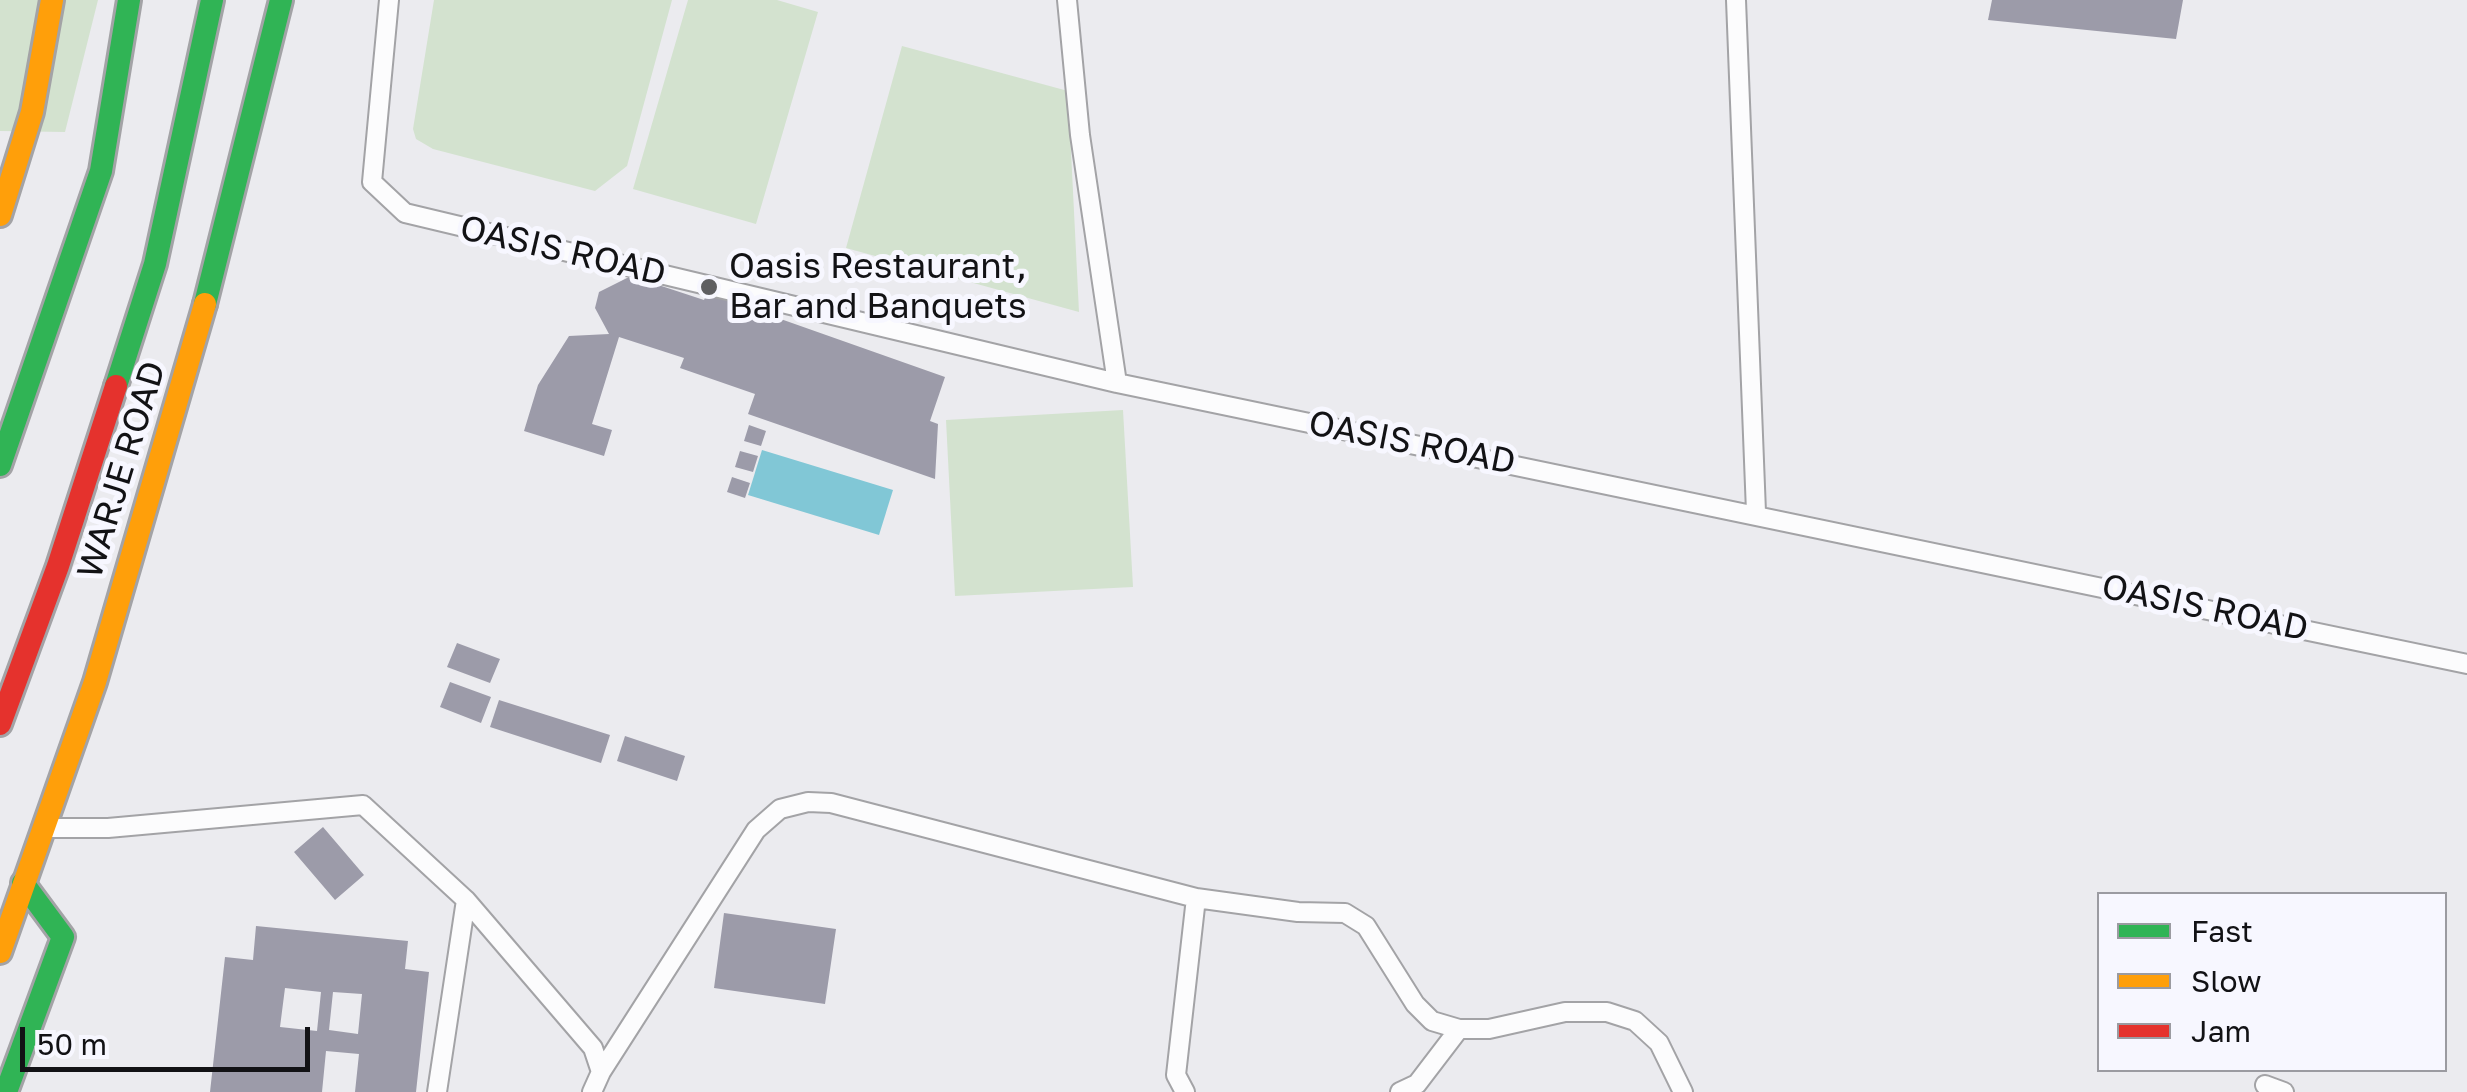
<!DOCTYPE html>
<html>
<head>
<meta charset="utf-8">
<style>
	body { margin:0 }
	#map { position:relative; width:2467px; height:1092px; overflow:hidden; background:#ebebef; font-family:"Golos Text",sans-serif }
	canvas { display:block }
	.legend { position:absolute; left:2097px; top:892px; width:350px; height:180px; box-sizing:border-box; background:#f7f7ff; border:2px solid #9b9ba1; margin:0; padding:12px 18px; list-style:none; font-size:30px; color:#121215 }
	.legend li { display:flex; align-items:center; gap:20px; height:50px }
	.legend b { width:50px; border:2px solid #9b9ba1 }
	.scale { position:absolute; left:20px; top:1027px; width:290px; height:45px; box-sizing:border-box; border:5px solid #121215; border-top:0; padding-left:12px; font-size:30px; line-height:35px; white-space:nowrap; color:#121215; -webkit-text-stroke:8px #f7f7ff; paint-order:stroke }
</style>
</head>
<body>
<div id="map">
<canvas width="2467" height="1092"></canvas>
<ul class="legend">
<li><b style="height:12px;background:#30b455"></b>Fast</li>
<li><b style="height:12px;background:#ff9f0a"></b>Slow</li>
<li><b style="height:12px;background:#e5322d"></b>Jam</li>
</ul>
<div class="scale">50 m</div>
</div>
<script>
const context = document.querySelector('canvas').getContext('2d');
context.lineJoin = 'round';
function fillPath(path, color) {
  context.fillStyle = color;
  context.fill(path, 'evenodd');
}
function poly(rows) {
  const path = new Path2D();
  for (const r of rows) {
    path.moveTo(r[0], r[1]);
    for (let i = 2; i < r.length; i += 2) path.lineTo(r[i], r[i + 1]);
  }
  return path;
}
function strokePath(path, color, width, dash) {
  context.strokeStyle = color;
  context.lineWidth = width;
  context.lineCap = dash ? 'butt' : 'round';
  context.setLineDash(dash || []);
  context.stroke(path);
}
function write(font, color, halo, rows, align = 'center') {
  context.font = font + ' "Golos Text",sans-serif';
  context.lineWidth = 10;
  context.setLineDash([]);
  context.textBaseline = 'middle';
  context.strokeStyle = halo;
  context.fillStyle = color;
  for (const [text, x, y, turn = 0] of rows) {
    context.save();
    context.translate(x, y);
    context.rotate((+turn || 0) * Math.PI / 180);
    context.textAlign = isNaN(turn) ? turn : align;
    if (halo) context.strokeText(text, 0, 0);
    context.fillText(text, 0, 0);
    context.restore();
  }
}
const green = poly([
	[0,0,98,0,65,132,0,131],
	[434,0,672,0,627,166,595,191,433,149,416,139,413,129],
	[688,0,777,0,818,12,756,224,633,189],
	[902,46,1068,91,1079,312,846,248],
	[1123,410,1133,587,955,596,946,420]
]);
const water = poly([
	[762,450,893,490,879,535,748,495]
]);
const building = poly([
	[1992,0,2183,0,2176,39,1988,20],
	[631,276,704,300,707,293,945,377,930,421,938,424,935,479,748,414,755,394,680,368,684,358,619,337,592,424,612,430,604,456,524,431,538,385,569,336,609,334,595,308,599,292],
	[749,425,766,431,761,446,744,441],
	[740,451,758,456,753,472,735,467],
	[732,477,750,483,745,498,727,492],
	[457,643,500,659,490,683,447,667],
	[450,682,491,697,481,723,440,707],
	[499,700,610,735,601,763,490,727],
	[625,736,685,756,677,781,617,761],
	[323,827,364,875,335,900,294,852],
	[724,913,836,929,825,1004,714,988],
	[256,926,408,941,405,969,429,972,416,1092,355,1092,359,1054,326,1051,322,1092,210,1092,225,957,253,960],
	[285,988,321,992,317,1031,280,1027],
	[333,992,362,994,358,1034,329,1030]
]);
const lane = poly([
	[389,0,372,182,405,213,1117,383,2467,664],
	[1067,0,1080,135,1117,383],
	[1736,0,1756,512],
	[47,828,108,828,363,805,466,900,593,1048,601,1072,592,1092],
	[601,1072,756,830,780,809,808,802,831,803,1196,898,1298,912,1345,913,1366,926,1415,1004,1432,1021,1459,1029,1489,1029,1565,1012,1607,1012,1635,1021,1659,1043,1683,1092],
	[2265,1085,2284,1092],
	[437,1092,466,900],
	[1185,1092,1176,1075,1196,898],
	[1400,1092,1417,1084,1459,1029]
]);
const fast = poly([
	[205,304,281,0],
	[116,386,155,264,212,0],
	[0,465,101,171,129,0],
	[6,1092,63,937,23,883]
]);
const slow = poly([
	[0,215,32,112,52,0],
	[0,952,95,682,205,304]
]);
const jam = poly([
	[0,724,58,566,116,386]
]);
const markers = [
	[709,287,10,"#5e5e61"]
];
const streetNames = [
	["OASIS ROAD",563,251,13],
	["OASIS ROAD",1412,443,11],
	["WARJE ROAD",122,470,-73],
	["OASIS ROAD",2205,608,12]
];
const poiNames = [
	["Oasis Restaurant,",729,267],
	["Bar and Banquets",729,307]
];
fillPath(green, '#d3e2cf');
fillPath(water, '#81c7d6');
fillPath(building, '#9c9ba9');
strokePath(lane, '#a3a3a6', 22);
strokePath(fast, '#a3a3a6', 28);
strokePath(slow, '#a3a3a6', 28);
strokePath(jam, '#a3a3a6', 28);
strokePath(lane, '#fcfcfd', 18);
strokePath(fast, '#30b455', 22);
strokePath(slow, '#ff9f0a', 22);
strokePath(jam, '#e5322d', 22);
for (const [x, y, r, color] of markers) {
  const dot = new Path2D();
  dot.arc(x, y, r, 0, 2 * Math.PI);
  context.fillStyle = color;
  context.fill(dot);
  strokePath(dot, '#f7f7ff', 4);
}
write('35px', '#121215', '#f7f7ff', streetNames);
write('35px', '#121215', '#f7f7ff', poiNames, 'left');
</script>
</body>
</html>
